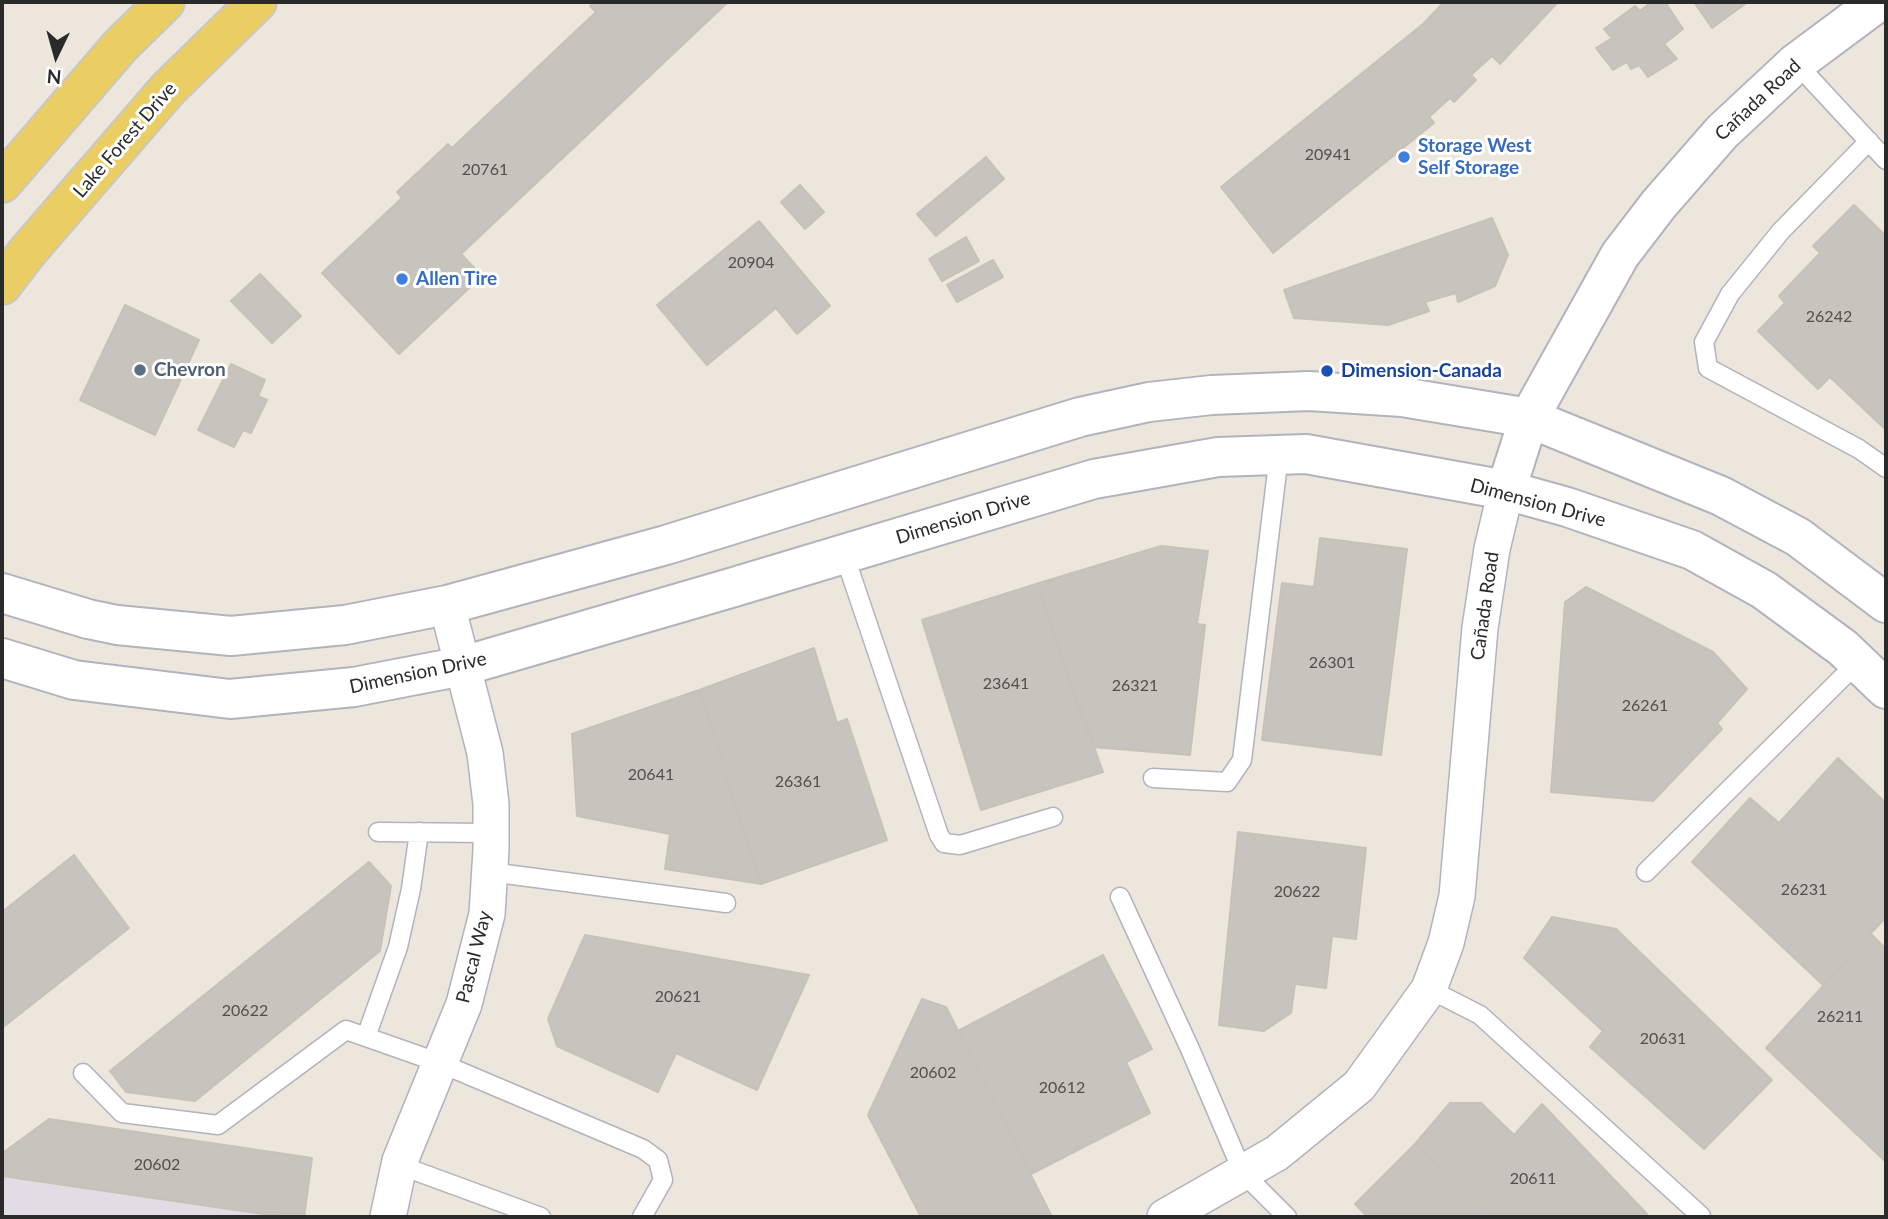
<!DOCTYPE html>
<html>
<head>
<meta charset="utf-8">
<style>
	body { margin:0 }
	#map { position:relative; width:1888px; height:1219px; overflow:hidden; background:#ece6dd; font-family:Lato,sans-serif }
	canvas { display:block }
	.frame { position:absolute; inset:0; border:4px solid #2a2a2a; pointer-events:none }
	.north { position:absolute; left:21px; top:21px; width:70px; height:70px; -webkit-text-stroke:5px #fff; paint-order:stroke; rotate:185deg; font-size:19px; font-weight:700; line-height:28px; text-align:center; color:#2a2a2a }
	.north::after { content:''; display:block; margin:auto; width:24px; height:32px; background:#2a2a2a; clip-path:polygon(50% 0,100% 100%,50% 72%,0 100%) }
</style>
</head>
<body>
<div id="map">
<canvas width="1888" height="1219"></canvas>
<div class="frame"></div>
<div class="north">N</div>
</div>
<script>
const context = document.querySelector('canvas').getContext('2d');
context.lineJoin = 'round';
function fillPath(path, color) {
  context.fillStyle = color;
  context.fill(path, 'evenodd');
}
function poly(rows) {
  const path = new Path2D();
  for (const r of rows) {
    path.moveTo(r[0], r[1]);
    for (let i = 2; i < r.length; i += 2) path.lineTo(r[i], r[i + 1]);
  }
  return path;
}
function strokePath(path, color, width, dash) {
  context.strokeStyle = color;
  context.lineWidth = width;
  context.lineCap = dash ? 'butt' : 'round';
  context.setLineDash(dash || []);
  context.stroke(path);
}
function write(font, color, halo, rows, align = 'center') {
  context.font = font + ' Lato,sans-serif';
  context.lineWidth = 6;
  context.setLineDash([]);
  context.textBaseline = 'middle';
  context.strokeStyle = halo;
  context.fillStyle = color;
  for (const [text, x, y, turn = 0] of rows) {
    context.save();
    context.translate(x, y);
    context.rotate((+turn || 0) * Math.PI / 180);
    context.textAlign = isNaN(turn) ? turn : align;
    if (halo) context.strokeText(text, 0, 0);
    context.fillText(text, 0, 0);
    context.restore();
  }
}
const industrial = poly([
	[2,1177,284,1217,2,1217]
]);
const building = poly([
	[594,2,728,2,461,254,482,276,399,354,322,273,402,198,397,192,448,144,452,148,596,12,590,6,594,2],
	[1444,2,1558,2,1500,64,1492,56,1471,75,1476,80,1454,102,1450,98,1429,117,1434,123,1273,253,1221,187,1423,24,1444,2],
	[1651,2,1665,2,1683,29,1664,44,1677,59,1648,77,1639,65,1631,69,1627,62,1613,70,1596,48,1612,38,1604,29,1635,6,1640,11,1651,2],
	[1694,2,1748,2,1712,28,1694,2],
	[986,157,1004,179,936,236,917,214,986,157],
	[800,185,824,212,805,229,781,202,800,185],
	[1854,205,1886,236,1886,430,1830,377,1818,389,1758,331,1785,303,1779,296,1820,253,1813,246,1854,205],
	[1492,218,1508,255,1495,286,1458,302,1456,293,1425,302,1429,311,1388,325,1294,318,1284,290,1492,218],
	[759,221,830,306,797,334,776,308,707,365,657,305,759,221],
	[966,237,979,261,942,281,929,259,966,237],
	[993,260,1003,277,957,302,947,285,993,260],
	[260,274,301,316,272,343,231,301,260,274],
	[125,305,199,340,155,435,80,400,125,305],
	[231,364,265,380,258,396,267,400,251,433,243,430,234,447,198,430,231,364],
	[1320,538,1407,549,1381,755,1262,740,1282,583,1314,587,1320,538],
	[1161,546,1208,551,1197,624,1205,625,1190,755,1093,747,1036,584,1161,546],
	[1036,584,1103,772,981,810,922,620,1036,584],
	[1586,587,1713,652,1747,689,1717,723,1722,729,1653,801,1551,792,1565,602,1586,587],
	[814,648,837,723,847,719,887,840,761,884,699,690,814,648],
	[699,690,761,884,665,869,670,834,577,816,572,734,699,690],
	[1838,758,1886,803,1886,917,1823,985,1692,862,1750,798,1779,823,1838,758],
	[1238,832,1366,848,1356,939,1332,936,1326,988,1295,984,1291,1013,1264,1031,1219,1025,1238,832],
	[74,855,129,928,2,1028,2,912,74,855],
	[369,862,391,886,380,951,195,1101,126,1092,110,1071,369,862],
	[1552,917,1616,929,1772,1080,1704,1149,1590,1047,1603,1031,1524,958,1552,917],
	[1871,934,1886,949,1886,1162,1766,1048,1871,934],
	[585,935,809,975,757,1090,676,1053,658,1092,557,1046,548,1019,585,935],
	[1103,955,1152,1049,1126,1062,1150,1113,1031,1174,958,1031,1103,955],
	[922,999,946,1007,1052,1217,921,1217,868,1115,922,999],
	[1450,1103,1481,1103,1514,1135,1542,1104,1647,1214,1644,1217,1494,1217,1415,1144,1450,1103],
	[49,1119,312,1158,304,1217,284,1217,2,1176,4,1152,49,1119],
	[1415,1144,1494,1217,1368,1217,1355,1204,1415,1144]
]);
const service = poly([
	[1796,63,1886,160],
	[1869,141,1781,231,1730,294,1704,342,1708,368,1859,449,1886,468],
	[844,554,939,835,944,843,960,845,1053,817],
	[1153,778,1227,782,1242,760,1279,455],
	[378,832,491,833],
	[490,872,726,903],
	[1646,872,1858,662],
	[1120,897,1190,1049,1243,1173,1287,1217],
	[1429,989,1480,1015,1701,1216],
	[366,1037,398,947,411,889,419,832],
	[83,1073,122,1113,218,1125,346,1030,440,1063,643,1149,658,1160,663,1180,642,1217],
	[399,1165,541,1217]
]);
const minor = poly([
	[388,1217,400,1161,464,1004,487,914,491,850,491,804,485,753,447,605],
	[1165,1217,1277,1153,1359,1086,1429,989,1446,943,1457,896,1480,628,1492,549,1506,490]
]);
const tertiary = poly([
	[1506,490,1529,418,1620,255,1659,204,1722,132,1796,63,1878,2]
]);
const secondary = poly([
	[2,593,88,619,117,625,231,636,345,625,447,605,666,545,1080,417,1149,402,1212,395,1309,391,1402,397,1529,418,1721,496,1798,537,1886,603],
	[2,658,74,680,230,699,354,687,463,666,734,587,1094,479,1218,457,1306,454,1506,490,1567,507,1692,550,1764,590,1843,648,1886,689]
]);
const primary = poly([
	[2,183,121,45,165,2],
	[2,285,28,251,168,89,257,2]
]);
const markers = [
	[1404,157,7,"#3f7fe0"],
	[402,279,7,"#3f7fe0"],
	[140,370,7,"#5c6f8a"],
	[1327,371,7,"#1a4fb4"]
];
const numberNames = [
	["20941",1328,155],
	["20761",485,170],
	["20904",751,263],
	["26242",1829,317],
	["26301",1332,663],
	["23641",1006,684],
	["26321",1135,686],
	["26261",1645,706],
	["20641",651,775],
	["26361",798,782],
	["26231",1804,890],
	["20622",1297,892],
	["20621",678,997],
	["20622",245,1011],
	["26211",1840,1017],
	["20631",1663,1039],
	["20602",933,1073],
	["20612",1062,1088],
	["20602",157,1165],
	["20611",1533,1179]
];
const streetNames = [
	["Cañada Road",1758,100,-43],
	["Lake Forest Drive",125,140,-49],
	["Dimension Drive",1538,503,15],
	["Dimension Drive",963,518,-17],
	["Cañada Road",1485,606,-82],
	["Dimension Drive",418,673,-12],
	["Pascal Way",474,957,-76]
];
const shopNames = [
	["Storage West",1418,146],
	["Self Storage",1418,168],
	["Allen Tire",416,279]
];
const serviceNames = [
	["Chevron",154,370]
];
const transitNames = [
	["Dimension-Canada",1341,371]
];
fillPath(industrial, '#e0dde5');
fillPath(building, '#c7c3bd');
strokePath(building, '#c7c2b7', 2);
strokePath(service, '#b1b3bd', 21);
strokePath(minor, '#b1b3bd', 38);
strokePath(tertiary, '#b1b3bd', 42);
strokePath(secondary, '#b1b3bd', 42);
strokePath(primary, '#c8c8c8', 42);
strokePath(service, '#fff', 18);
strokePath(minor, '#fff', 35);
strokePath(tertiary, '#fff', 38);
strokePath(secondary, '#fff', 38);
strokePath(primary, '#eace64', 38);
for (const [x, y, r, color] of markers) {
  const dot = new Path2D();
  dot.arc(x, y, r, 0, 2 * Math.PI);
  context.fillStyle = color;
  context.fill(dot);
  strokePath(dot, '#fff', 2.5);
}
write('16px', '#51504f', null, numberNames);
write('19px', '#2a2a2a', '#fff', streetNames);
write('bold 19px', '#366cbe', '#fff', shopNames, 'left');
write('bold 19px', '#4e5e75', '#fff', serviceNames, 'left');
write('bold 19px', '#164399', '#fff', transitNames, 'left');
</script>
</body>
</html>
